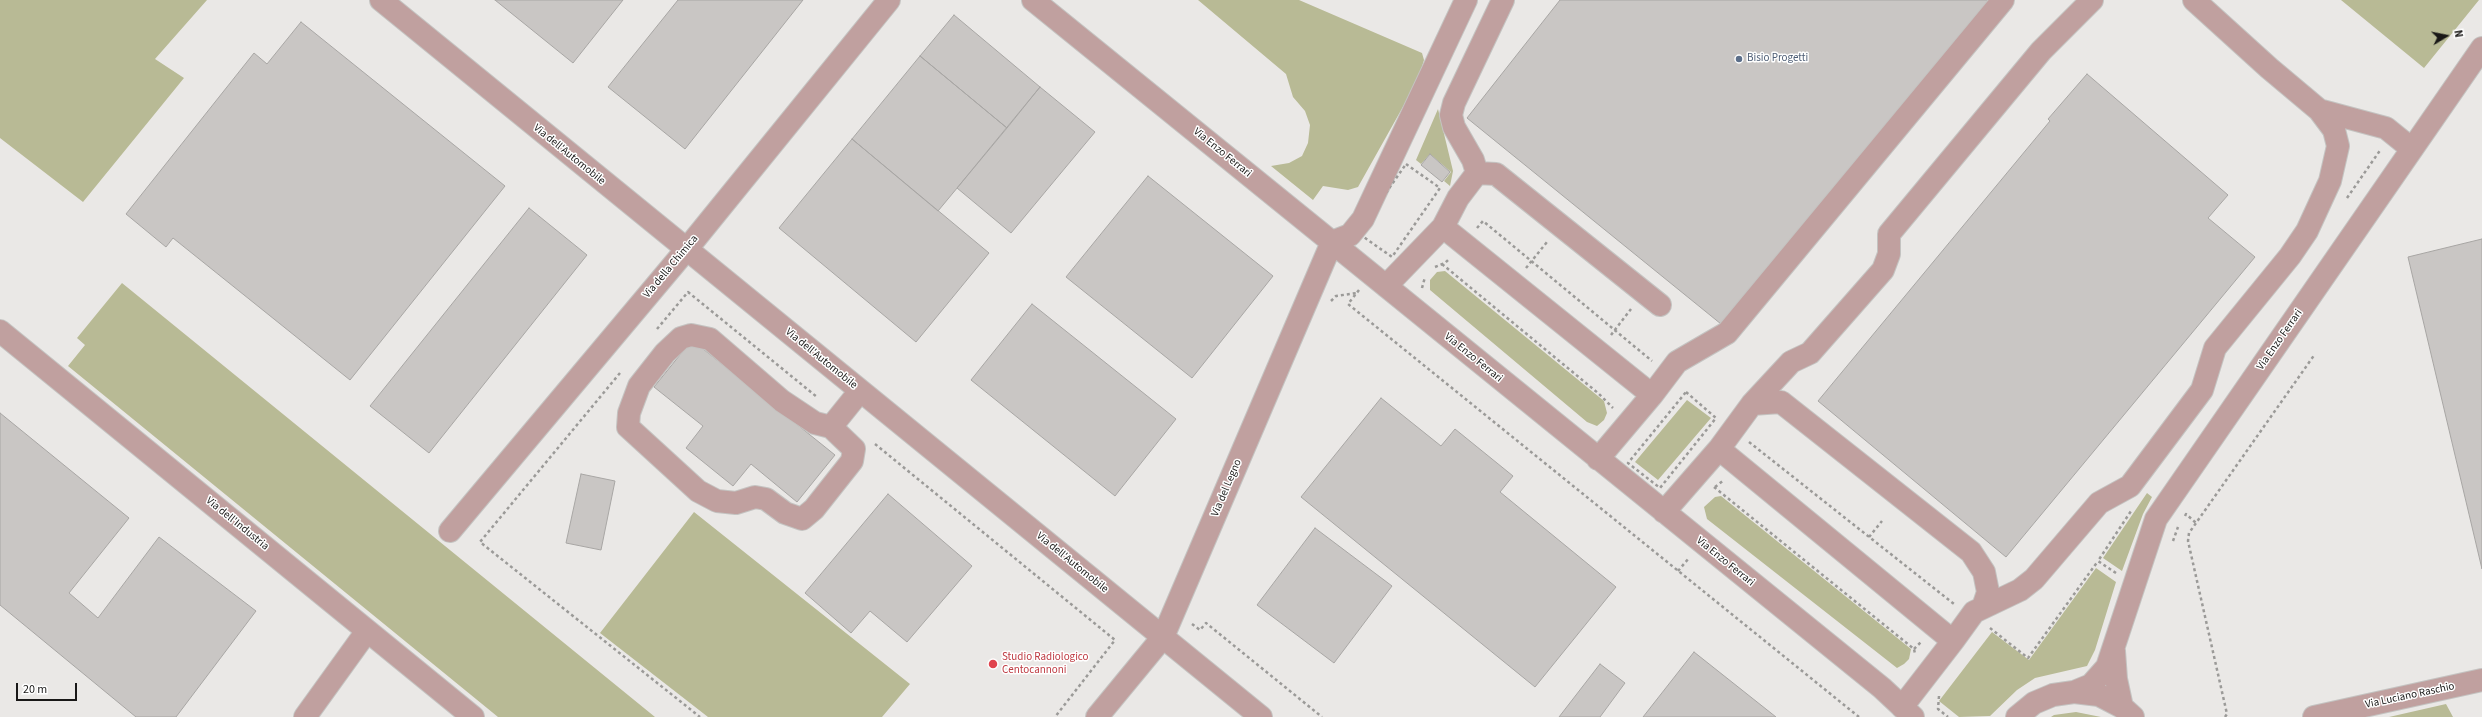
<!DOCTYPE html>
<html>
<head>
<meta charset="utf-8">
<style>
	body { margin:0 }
	#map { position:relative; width:2482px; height:717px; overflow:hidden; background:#eae8e6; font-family:"Source Sans 3",sans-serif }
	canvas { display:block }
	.north { position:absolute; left:2426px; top:16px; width:40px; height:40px; -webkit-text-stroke:3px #fff; paint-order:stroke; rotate:80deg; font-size:11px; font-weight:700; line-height:16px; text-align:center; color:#191817 }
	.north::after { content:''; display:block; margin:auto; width:14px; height:18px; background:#191817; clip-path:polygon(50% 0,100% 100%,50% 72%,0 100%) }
	.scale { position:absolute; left:16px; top:683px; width:61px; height:18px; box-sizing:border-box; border:2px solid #191817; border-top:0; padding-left:5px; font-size:12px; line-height:14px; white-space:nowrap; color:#191817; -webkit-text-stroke:3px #fff; paint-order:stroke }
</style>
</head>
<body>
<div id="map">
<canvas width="2482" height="717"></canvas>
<div class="north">N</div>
<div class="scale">20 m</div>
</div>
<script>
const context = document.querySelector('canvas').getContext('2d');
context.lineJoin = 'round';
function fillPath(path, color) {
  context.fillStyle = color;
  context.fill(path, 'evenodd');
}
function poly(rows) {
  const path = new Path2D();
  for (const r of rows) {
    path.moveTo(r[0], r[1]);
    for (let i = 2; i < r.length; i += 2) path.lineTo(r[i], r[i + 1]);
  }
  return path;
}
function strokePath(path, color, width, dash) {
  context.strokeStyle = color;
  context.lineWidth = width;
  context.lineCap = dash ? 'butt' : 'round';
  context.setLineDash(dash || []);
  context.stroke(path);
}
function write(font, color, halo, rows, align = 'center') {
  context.font = font + ' "Source Sans 3",sans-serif';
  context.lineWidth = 3;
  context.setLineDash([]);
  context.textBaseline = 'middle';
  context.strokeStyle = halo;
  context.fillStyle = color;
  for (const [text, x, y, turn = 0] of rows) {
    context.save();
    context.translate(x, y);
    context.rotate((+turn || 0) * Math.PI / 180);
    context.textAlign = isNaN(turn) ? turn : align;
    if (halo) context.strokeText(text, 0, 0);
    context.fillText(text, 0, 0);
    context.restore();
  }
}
const green = poly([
	[0,0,207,0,155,59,184,78,83,202,0,138],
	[1198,0,1299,0,1422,53,1424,60,1418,80,1358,187,1348,190,1323,186,1313,200,1271,166,1289,163,1302,156,1308,143,1310,125,1305,111,1293,97,1286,74],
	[2341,0,2479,0,2424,68],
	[1438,109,1453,171,1450,186,1444,181,1451,172,1430,154,1421,164,1416,160],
	[1445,271,1604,401,1607,413,1604,420,1597,426,1587,422,1430,290,1430,280,1437,272],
	[122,283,655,717,498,717,68,366,85,345,77,338],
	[1687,400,1711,418,1658,480,1635,462],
	[2147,493,2152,497,2143,514,2122,571,2103,558],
	[1721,496,1911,649,1909,659,1904,664,1897,668,1707,519,1704,507,1715,497],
	[694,512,910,684,882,717,708,717,600,633],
	[2096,568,2116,582,2095,650,2087,666,2035,678,2017,690,1990,716,1959,717,1939,701,1992,632,2029,660],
	[2446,704,2453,717,2389,717],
	[2076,712,2101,717,2051,717,2054,715]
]);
const building = poly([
	[495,0,623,0,573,63,495,0],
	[678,0,803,0,685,149,608,87,678,0],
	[1560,0,1996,0,1721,324,1467,118,1560,0],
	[954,15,1040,87,1007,128,920,56,954,15],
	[301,22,505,186,350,380,173,238,166,247,126,214,254,53,267,64,301,22],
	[920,56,1007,128,938,211,852,139,920,56],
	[2087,74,2228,195,2208,218,2255,257,2006,557,1818,401,2050,121,2048,119,2087,74],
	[1040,87,1095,132,1011,233,957,188,1040,87],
	[852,139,989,253,916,342,779,228,852,139],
	[1430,154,1450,172,1442,182,1421,165,1430,154],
	[1148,176,1273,276,1192,378,1066,277,1148,176],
	[529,208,587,255,429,453,370,406,529,208],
	[2482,239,2482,569,2408,257,2482,239],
	[1032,304,1176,419,1115,496,971,380,1032,304],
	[692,340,835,455,797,502,751,464,733,486,686,448,703,426,654,387,692,340],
	[1381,398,1441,446,1455,429,1513,476,1500,492,1616,587,1535,687,1301,497,1381,398],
	[0,413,129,518,69,593,98,618,159,537,256,611,176,717,136,717,0,605,0,413],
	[581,474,615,481,601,550,566,543,581,474],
	[888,494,972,566,907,642,870,611,851,633,805,593,888,494],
	[1315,528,1392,586,1334,663,1257,605,1315,528],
	[1694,652,1776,717,1643,717,1694,652],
	[1600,664,1625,683,1600,717,1559,717,1600,664]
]);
const path = poly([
	[1406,164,1440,188,1392,257,1358,233,1406,164],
	[2347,198,2381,149],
	[1477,228,1483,221,1652,361],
	[1442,264,1598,393,1613,408],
	[1435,267,1445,263,1450,258],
	[1526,268,1547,242],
	[1422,288,1425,277],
	[1359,290,1348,304,1859,717],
	[1331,301,1336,296,1357,293],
	[657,329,688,292,817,397],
	[1611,335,1631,309],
	[620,373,480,542,700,717],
	[1686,392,1716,418,1660,488,1628,463,1686,392],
	[1749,442,1954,604],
	[875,444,1115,640,1055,717],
	[1714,487,1914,649,1915,654],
	[1715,487,1724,480],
	[2185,516,2186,514,2196,523],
	[1869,537,1882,521],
	[2173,541,2178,527],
	[1678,571,1689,558],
	[2116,573,2098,561,2131,511],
	[1192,624,1200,630,1206,623,1322,717],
	[1990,628,2028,658,2098,561],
	[1914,649,1921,642],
	[1939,696,1938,709,1948,717],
	[2225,717,2227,714,2188,541,2189,533,2315,354]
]);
const minor = poly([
	[381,0,1261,717],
	[1033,0,1882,688,1913,717],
	[2319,110,2386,128,2412,149],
	[1477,173,1496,174,1660,305],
	[1443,227,1458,198,1477,173,1473,160,1454,127,1451,115,1454,103,1503,0],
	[1386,286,1443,227,1652,395,1598,459],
	[0,331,473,717],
	[1652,395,1677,362,1727,333,2003,0],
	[1752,404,1781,402,1971,552,1984,572,1988,592,1983,607],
	[831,427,815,423,782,401,710,339,691,335,681,338,665,353,639,386,629,413,628,427,698,491,717,501,736,503,755,497,766,499,785,513,802,519,814,509,852,461,854,449,831,427,860,391],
	[1719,449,1752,404,1791,362,1810,353,1883,270,1889,254,1889,234,2041,51,2092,0],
	[1664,512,1719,449,1953,641,1902,707],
	[450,531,686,250,889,0],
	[1953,641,1974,612,2020,590,2034,579,2099,503,2130,486,2202,390,2215,348,2290,256,2307,231,2330,181,2338,146,2334,130,2319,110,2269,68,2194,0],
	[2114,651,2116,679,2122,707],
	[2074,692,2091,685,2107,667,2156,519,2482,48],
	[305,717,367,631],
	[1097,717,1163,637,1332,242,1350,235,1363,219,1466,0],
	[2017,717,2034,703,2053,695,2074,692,2099,695,2122,707,2133,717],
	[2314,717,2482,680]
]);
const markers = [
	[1739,59,4,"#5c6f8a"],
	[993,664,5,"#e0444e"]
];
const serviceNames = [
	["Bisio Progetti",1747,59]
];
const streetNames = [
	["Via Enzo Ferrari",1222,153,39],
	["Via dell'Automobile",569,155,39],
	["Via della Chimica",671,267,-50],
	["Via Enzo Ferrari",2280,340,-55],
	["Via Enzo Ferrari",1473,358,39],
	["Via dell'Automobile",821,359,39],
	["Via del Legno",1227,488,-67],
	["Via dell'Industria",237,524,39],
	["Via Enzo Ferrari",1725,562,39],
	["Via dell'Automobile",1072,563,39],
	["Via Luciano Raschio",2410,696,-12]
];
const healthNames = [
	["Studio Radiologico",1002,658],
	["Centocannoni",1002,671]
];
fillPath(green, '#b8ba95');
fillPath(building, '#c9c6c4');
strokePath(building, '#a8a6a4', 1);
strokePath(minor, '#c4c3c1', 24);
strokePath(path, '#9b9a98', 2.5, [3, 3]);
strokePath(minor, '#c0a09f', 22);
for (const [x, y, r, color] of markers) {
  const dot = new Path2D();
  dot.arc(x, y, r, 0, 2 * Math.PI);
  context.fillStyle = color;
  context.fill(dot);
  strokePath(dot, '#fff', 1.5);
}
write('11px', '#4e5e75', '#fff', serviceNames, 'left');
write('11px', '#191817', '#fff', streetNames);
write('11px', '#be3a42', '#fff', healthNames, 'left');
</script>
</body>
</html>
